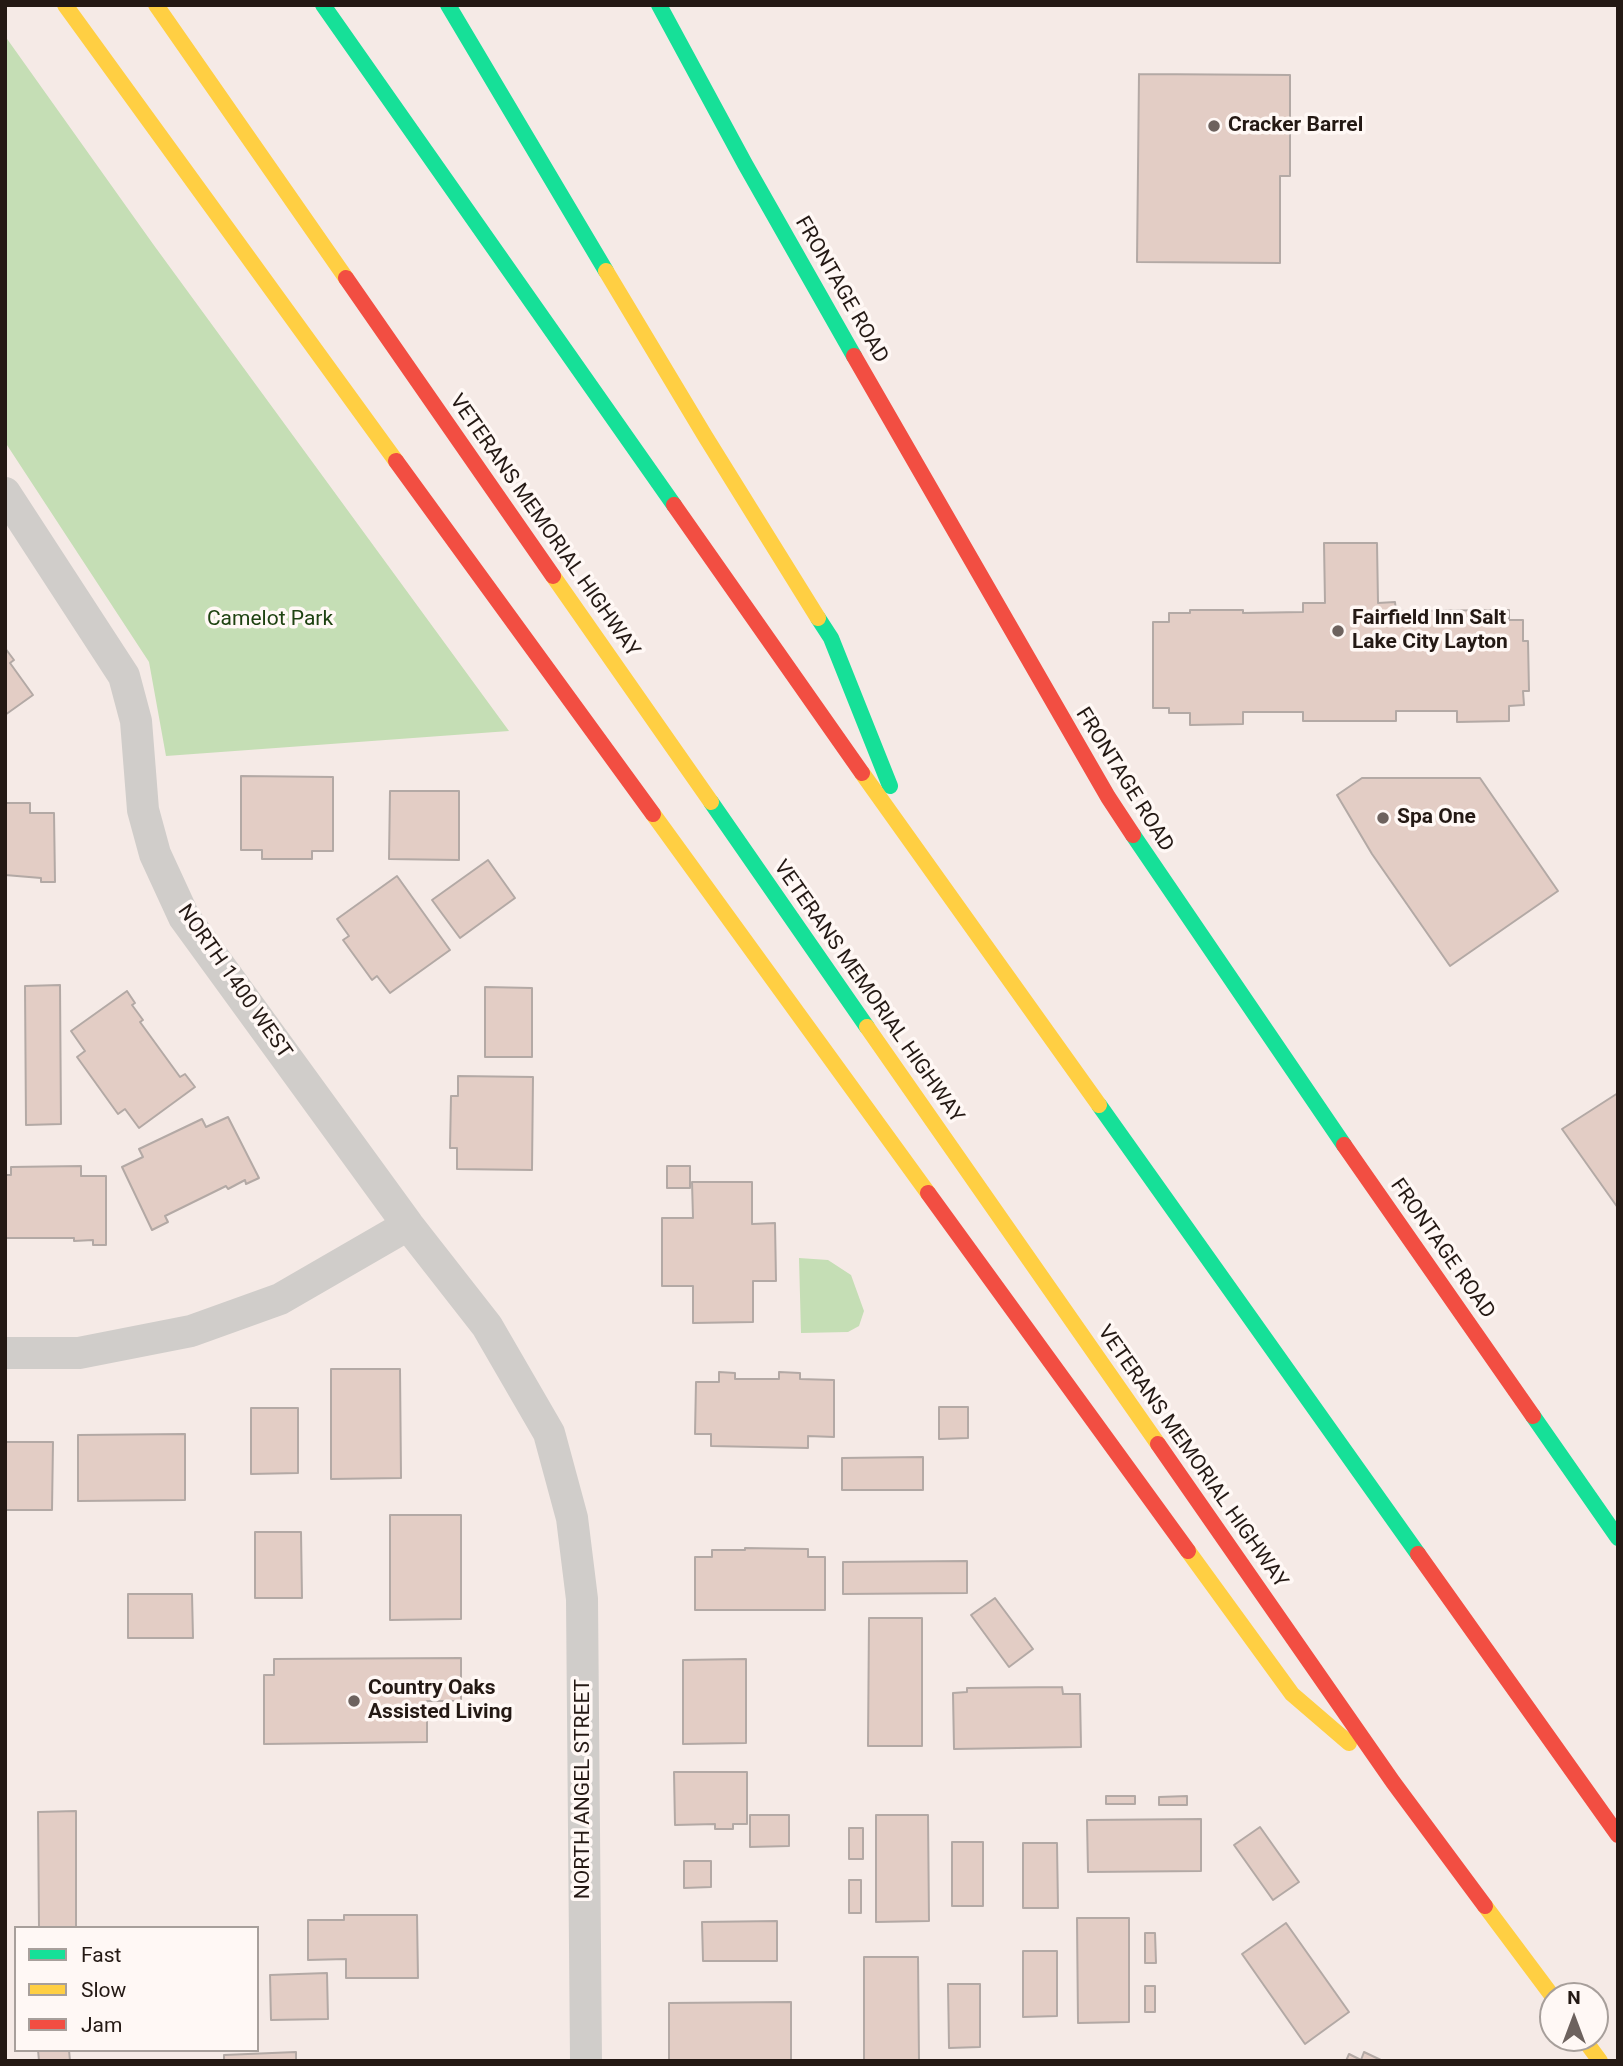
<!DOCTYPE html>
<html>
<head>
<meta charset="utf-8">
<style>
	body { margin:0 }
	#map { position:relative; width:1623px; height:2066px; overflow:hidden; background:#f5eae6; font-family:Roboto,sans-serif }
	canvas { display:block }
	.frame { position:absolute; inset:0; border:7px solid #241914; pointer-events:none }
	.legend { position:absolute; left:14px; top:1926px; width:245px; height:126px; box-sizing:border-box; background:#fff8f5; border:2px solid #a79f9b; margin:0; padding:9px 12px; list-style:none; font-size:21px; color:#241914 }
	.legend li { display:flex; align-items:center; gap:14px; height:35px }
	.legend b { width:35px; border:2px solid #a79f9b }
	.north { position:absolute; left:1539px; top:1982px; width:70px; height:70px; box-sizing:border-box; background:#fff8f5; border:2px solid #a79f9b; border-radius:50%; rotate:0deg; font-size:19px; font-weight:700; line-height:28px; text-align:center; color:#241914 }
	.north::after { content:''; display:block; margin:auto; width:24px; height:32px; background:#6d625e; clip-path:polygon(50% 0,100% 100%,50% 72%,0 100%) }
</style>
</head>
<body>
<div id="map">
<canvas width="1623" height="2066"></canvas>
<div class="frame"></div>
<ul class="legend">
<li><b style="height:9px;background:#16e098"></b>Fast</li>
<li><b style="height:9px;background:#ffcf43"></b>Slow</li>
<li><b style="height:9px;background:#f24e42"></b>Jam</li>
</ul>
<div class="north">N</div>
</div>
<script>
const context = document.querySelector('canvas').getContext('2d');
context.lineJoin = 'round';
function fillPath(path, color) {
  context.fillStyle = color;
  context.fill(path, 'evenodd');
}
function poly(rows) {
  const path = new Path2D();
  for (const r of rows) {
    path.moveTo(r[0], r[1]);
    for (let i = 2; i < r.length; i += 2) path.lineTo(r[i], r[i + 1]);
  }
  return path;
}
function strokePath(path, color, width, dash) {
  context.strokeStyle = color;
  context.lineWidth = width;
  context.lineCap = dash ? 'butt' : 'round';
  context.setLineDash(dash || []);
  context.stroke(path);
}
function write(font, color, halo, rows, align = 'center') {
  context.font = font + ' Roboto,sans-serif';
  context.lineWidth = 7;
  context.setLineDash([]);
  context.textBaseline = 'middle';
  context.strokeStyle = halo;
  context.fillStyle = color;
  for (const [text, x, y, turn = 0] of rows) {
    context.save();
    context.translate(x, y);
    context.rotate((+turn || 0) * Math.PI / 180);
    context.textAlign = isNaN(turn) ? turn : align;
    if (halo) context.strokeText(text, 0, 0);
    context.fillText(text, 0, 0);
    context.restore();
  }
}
const green = poly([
	[5,36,153,244,509,731,166,756,149,662,5,442],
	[799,1258,828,1260,851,1275,864,1311,859,1326,848,1332,801,1333]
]);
const building = poly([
	[1139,74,1290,75,1290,176,1280,176,1280,263,1137,262,1139,74],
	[1324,543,1377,543,1378,603,1395,602,1396,611,1509,610,1509,620,1523,620,1523,641,1528,641,1529,691,1523,691,1524,705,1509,706,1509,721,1457,722,1457,711,1396,711,1396,721,1303,721,1303,712,1243,712,1243,724,1190,725,1190,713,1169,713,1169,708,1153,708,1153,622,1169,622,1169,613,1190,613,1190,610,1243,610,1243,613,1303,612,1303,603,1325,603,1324,543],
	[5,648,14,660,10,663,33,695,5,715,5,648],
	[241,776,333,777,333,851,312,851,312,859,262,859,262,850,241,850,241,776],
	[1362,778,1480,778,1558,891,1450,966,1372,854,1337,795,1362,778],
	[390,791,459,791,459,860,389,859,390,791],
	[5,803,30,803,30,813,54,813,55,882,41,882,41,878,5,875,5,803],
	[488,860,515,898,460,938,432,900,488,860],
	[397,876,450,950,390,993,377,976,372,980,343,940,349,936,337,919,397,876],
	[60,985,61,1124,26,1125,25,986,60,985],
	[485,987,532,988,532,1057,485,1057,485,987],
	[127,991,135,1003,132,1005,143,1020,140,1022,180,1077,185,1074,195,1087,139,1128,125,1109,118,1114,77,1057,85,1051,71,1031,127,991],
	[458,1076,533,1077,532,1170,457,1169,457,1148,450,1148,451,1096,458,1096,458,1076],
	[1618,1093,1618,1208,1562,1129,1618,1093],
	[228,1117,259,1178,246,1184,245,1180,228,1189,226,1186,165,1216,168,1222,152,1230,122,1167,143,1157,139,1149,202,1119,206,1127,228,1117],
	[81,1166,81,1176,106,1176,106,1245,93,1245,93,1240,74,1241,74,1238,6,1238,5,1245,5,1175,11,1175,11,1167,81,1166],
	[667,1166,690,1166,690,1188,667,1188,667,1166],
	[692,1182,752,1182,752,1224,775,1223,776,1281,753,1281,753,1322,693,1323,693,1286,662,1286,662,1218,693,1218,692,1182],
	[331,1369,400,1369,401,1478,331,1479,331,1369],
	[719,1372,735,1373,735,1379,779,1379,779,1372,800,1373,800,1379,834,1380,834,1437,808,1436,808,1448,711,1446,711,1434,695,1434,696,1382,719,1382,719,1372],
	[939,1407,968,1407,968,1438,939,1439,939,1407],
	[251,1408,298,1408,298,1473,251,1474,251,1408],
	[185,1434,185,1500,78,1501,78,1435,185,1434],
	[5,1442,53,1442,52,1510,5,1510,5,1442],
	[923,1457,923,1490,842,1490,842,1458,923,1457],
	[390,1515,461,1515,461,1619,390,1620,390,1515],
	[255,1532,301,1532,302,1598,255,1598,255,1532],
	[745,1548,808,1549,808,1557,825,1557,825,1610,695,1610,695,1557,712,1557,712,1550,745,1550,745,1548],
	[967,1561,967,1593,843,1594,843,1562,967,1561],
	[128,1594,192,1594,193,1638,128,1638,128,1594],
	[995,1598,1033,1649,1009,1667,971,1615,995,1598],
	[869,1618,922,1618,922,1746,868,1746,869,1618],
	[461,1658,461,1701,427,1701,427,1742,264,1744,264,1675,274,1675,274,1659,461,1658],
	[746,1659,746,1743,683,1744,683,1660,746,1659],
	[1062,1687,1063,1694,1080,1694,1081,1747,954,1749,953,1693,967,1692,967,1688,1062,1687],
	[674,1772,747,1772,747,1824,733,1824,733,1829,715,1829,715,1824,675,1825,674,1772],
	[1106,1796,1135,1796,1135,1804,1106,1804,1106,1796],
	[1187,1796,1187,1805,1159,1805,1159,1797,1187,1796],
	[76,1811,76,1928,39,1928,38,1812,76,1811],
	[750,1815,789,1815,789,1846,750,1847,750,1815],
	[876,1815,928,1815,929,1921,876,1922,876,1815],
	[1201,1819,1201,1871,1088,1872,1087,1820,1201,1819],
	[1260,1827,1299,1882,1273,1900,1234,1845,1260,1827],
	[849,1828,863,1828,863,1859,849,1859,849,1828],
	[952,1842,983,1842,983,1906,952,1906,952,1842],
	[1023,1843,1057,1843,1058,1908,1023,1908,1023,1843],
	[684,1861,711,1861,711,1887,684,1888,684,1861],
	[849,1880,861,1880,861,1913,849,1913,849,1880],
	[344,1915,417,1915,418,1978,346,1978,346,1959,308,1960,308,1920,344,1920,344,1915],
	[1077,1918,1129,1918,1129,2022,1078,2023,1077,1918],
	[777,1921,777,1961,703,1961,702,1922,777,1921],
	[1286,1923,1349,2012,1305,2044,1242,1954,1286,1923],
	[1145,1933,1155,1933,1156,1963,1145,1963,1145,1933],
	[1023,1951,1057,1951,1057,2016,1023,2017,1023,1951],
	[864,1957,918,1957,919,2061,864,2061,864,1957],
	[327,1973,328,2019,271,2020,270,1975,327,1973],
	[948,1984,980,1984,980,2047,949,2048,948,1984],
	[1145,1986,1155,1986,1155,2012,1145,2012,1145,1986],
	[791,2002,791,2061,669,2061,669,2003,791,2002],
	[38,2050,69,2050,70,2061,39,2061,38,2050],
	[296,2052,296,2061,224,2061,224,2055,296,2052],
	[1364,2052,1383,2061,1346,2061,1349,2054,1361,2060,1364,2052]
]);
const street = poly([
	[5,493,124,676,136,721,143,810,155,854,184,917,408,1225,487,1326,549,1433,572,1518,582,1599,586,2061],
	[5,1353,79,1353,191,1331,280,1299,408,1225]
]);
const fast = poly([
	[323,5,674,505],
	[448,5,606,271],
	[659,5,745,164,854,356],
	[818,618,831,638,890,786],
	[711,802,867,1027],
	[1133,835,1344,1145],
	[1099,1105,1418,1554],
	[1533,1416,1618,1538]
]);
const slow = poly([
	[65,5,396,461],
	[156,5,346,278],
	[606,271,705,436,818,618],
	[553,576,711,802],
	[862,773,1099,1105],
	[653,814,928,1193],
	[867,1027,1158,1444],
	[1188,1551,1292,1694,1349,1743],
	[1485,1906,1553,1997],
	[1583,2038,1600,2061]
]);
const jam = poly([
	[346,278,553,576],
	[854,356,1108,797,1133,835],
	[396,461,653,814],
	[674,505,862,773],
	[1344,1145,1533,1416],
	[928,1193,1188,1551],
	[1158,1444,1393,1782,1485,1906],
	[1418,1554,1618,1835]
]);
const markers = [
	[1214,126,7,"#6d625e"],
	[1338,631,7,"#6d625e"],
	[1383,818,7,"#6d625e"],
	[354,1701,7,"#6d625e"]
];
const poiNames = [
	["Cracker Barrel",1228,126],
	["Fairfield Inn Salt",1352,619],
	["Lake City Layton",1352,643],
	["Spa One",1397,818],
	["Country Oaks",368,1689],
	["Assisted Living",368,1713]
];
const streetNames = [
	["FRONTAGE ROAD",841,290,60],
	["VETERANS MEMORIAL HIGHWAY",544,526,55],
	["FRONTAGE ROAD",1124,780,58],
	["NORTH 1400 WEST",234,982,55],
	["VETERANS MEMORIAL HIGHWAY",868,992,55],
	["FRONTAGE ROAD",1442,1249,55],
	["VETERANS MEMORIAL HIGHWAY",1192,1457,55],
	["NORTH ANGEL STREET",584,1789,-90]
];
const parkNames = [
	["Camelot Park",270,620]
];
fillPath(green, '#c5deb5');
fillPath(building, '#e3cdc5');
strokePath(building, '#b3a9a5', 2);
strokePath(street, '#d0cdca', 32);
strokePath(fast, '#16e098', 16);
strokePath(slow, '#ffcf43', 16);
strokePath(jam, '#f24e42', 16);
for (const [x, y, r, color] of markers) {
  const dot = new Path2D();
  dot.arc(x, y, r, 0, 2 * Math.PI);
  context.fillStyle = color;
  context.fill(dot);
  strokePath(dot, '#fff8f5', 2.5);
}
write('bold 21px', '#241914', '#fff8f5', poiNames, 'left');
write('21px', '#241914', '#fff8f5', streetNames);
write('21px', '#1e4211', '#fff8f5', parkNames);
</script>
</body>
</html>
